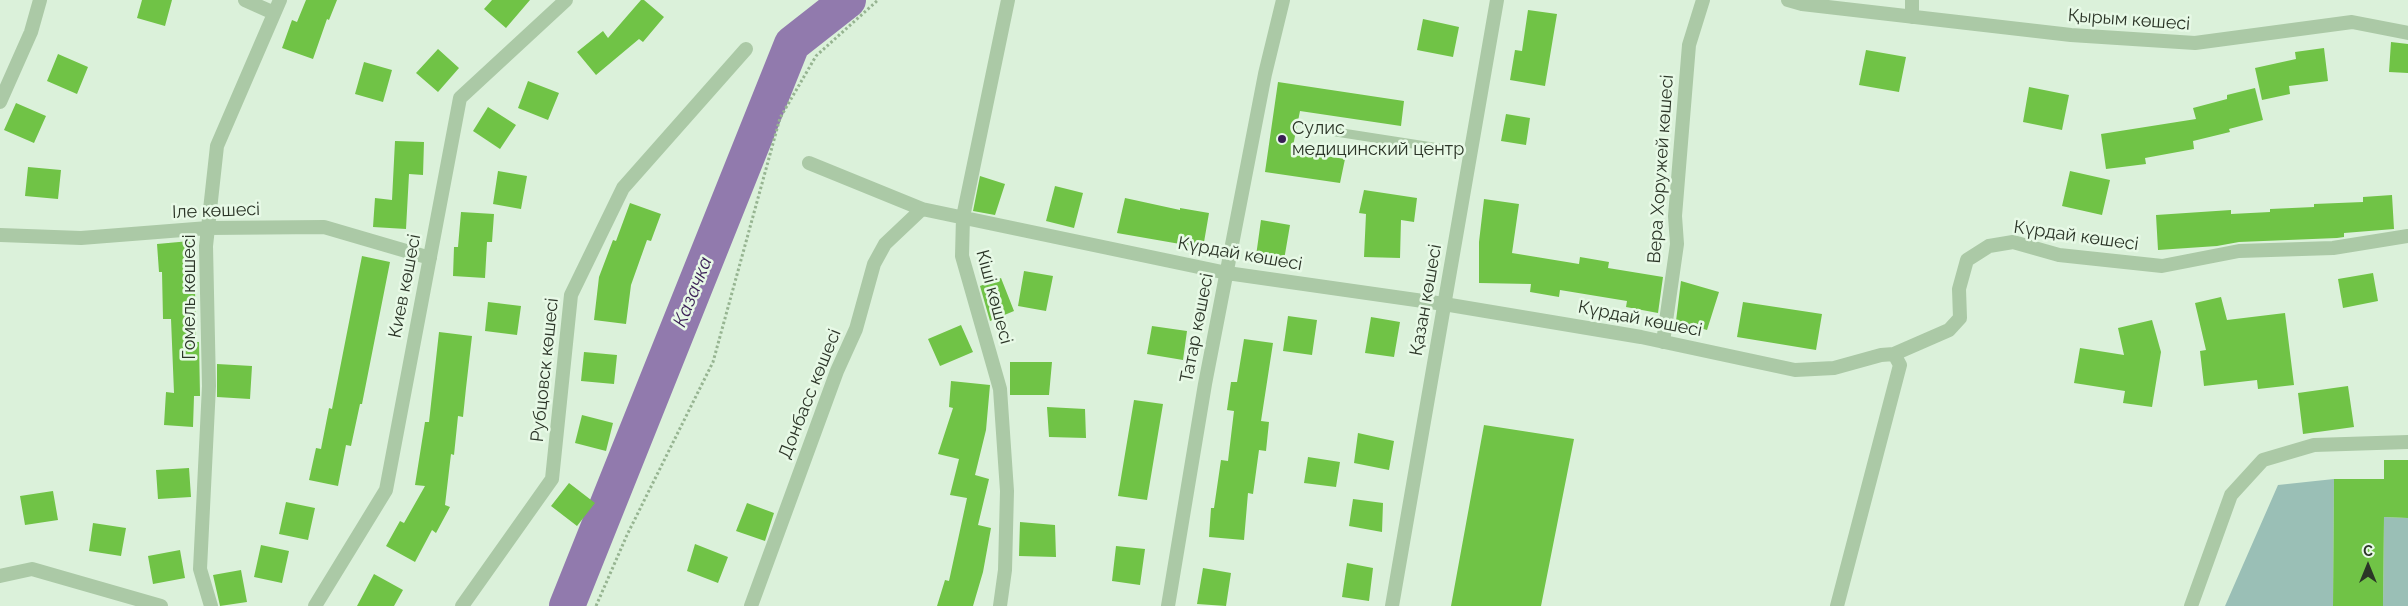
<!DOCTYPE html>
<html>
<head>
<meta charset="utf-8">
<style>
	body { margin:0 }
	#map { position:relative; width:2408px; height:606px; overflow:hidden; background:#dbf1da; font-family:Raleway,sans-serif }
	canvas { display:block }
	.north { position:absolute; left:2343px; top:541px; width:50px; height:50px; -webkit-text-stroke:4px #e7f9e6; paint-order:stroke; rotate:0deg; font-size:14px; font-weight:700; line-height:20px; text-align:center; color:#2b3527 }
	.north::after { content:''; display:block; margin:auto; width:18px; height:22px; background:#2b3527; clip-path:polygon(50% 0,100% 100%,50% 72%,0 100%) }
</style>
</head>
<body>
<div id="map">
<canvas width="2408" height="606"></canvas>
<div class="north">С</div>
</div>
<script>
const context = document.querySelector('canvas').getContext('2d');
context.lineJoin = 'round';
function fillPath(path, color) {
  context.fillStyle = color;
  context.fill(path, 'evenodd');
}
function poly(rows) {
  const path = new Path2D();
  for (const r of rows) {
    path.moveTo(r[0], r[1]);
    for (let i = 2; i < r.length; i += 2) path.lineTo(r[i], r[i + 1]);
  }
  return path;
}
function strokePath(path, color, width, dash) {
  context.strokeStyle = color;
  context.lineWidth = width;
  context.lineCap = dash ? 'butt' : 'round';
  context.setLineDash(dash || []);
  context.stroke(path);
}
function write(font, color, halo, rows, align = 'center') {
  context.font = font + ' Raleway,sans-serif';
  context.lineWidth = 5;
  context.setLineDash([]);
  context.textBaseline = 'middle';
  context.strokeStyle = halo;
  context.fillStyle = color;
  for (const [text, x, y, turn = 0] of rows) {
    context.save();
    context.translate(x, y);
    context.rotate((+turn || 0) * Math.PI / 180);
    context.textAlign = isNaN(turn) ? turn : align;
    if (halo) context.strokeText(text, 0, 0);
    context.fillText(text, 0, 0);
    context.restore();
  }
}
const green = poly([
	[2334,479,2333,606,2225,606,2278,485],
	[2384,517,2408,518,2408,606,2383,606]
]);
const river = poly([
	[567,606,792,44,848,0]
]);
const building = poly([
	[142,0,172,0,165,26,137,18],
	[306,0,337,0,329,20,327,19,313,59,282,48,292,20,297,22],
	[492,0,530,0,506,28,484,9],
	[641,0,644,0,664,17,643,42,639,39,596,75,577,52,603,31,608,38],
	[1528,10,1557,14,1545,86,1510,80,1515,50,1522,51],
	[1423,19,1459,27,1453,57,1417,50],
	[2391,42,2408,44,2408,73,2389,72],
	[2324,48,2328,81,2289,86,2290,94,2262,100,2255,68,2296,59,2295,52],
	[438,49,459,68,438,92,416,73],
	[1866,50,1906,57,1899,92,1859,85],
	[58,54,88,67,77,94,47,81],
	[364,62,392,70,383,102,355,94],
	[528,81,559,93,548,120,518,108],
	[1278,82,1404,101,1401,126,1300,111,1292,151,1345,159,1340,183,1265,172],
	[2029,87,2069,95,2062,130,2023,122],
	[2255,88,2263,120,2229,129,2230,132,2193,141,2194,149,2145,158,2146,164,2106,169,2101,134,2196,119,2193,108,2227,99,2227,95],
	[16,103,46,116,34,143,4,130],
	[488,107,516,125,500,149,473,131],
	[1506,114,1530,118,1526,145,1501,141],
	[395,141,424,142,423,175,409,174,406,229,373,227,375,198,392,200],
	[28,167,61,170,58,199,25,196],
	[498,171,527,176,521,209,493,204],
	[2070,171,2110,180,2102,215,2062,206],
	[980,176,1005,184,995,215,973,211],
	[1055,186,1083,193,1074,228,1046,221],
	[1364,190,1417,198,1414,222,1401,220,1400,258,1364,257,1366,214,1359,213],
	[2392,195,2394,229,2344,233,2344,237,2337,238,2239,242,2217,246,2158,250,2156,215,2231,210,2231,214,2270,212,2270,209,2314,207,2314,204,2363,202,2363,197],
	[1125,198,1180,210,1180,208,1209,213,1203,248,1117,233],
	[1484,199,1519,204,1512,253,1579,264,1580,257,1609,262,1608,268,1663,277,1658,313,1626,307,1627,301,1560,290,1559,297,1530,292,1531,284,1479,283,1479,242],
	[630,203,661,214,651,241,647,240,631,285,626,324,594,320,599,277,613,240,616,241],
	[461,212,494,214,492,242,487,242,485,278,453,276,454,247,458,247],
	[1261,220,1290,225,1284,260,1256,256],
	[190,241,193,290,195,290,196,342,199,342,200,396,194,396,193,427,164,425,166,392,174,393,171,319,163,319,162,272,159,272,157,244],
	[362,256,390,262,362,404,360,404,351,446,346,445,338,486,309,480,316,448,321,449,329,408,332,409],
	[1024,271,1053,276,1046,311,1018,306],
	[2373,273,2378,301,2343,308,2338,279],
	[1001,278,1014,311,990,321,980,286],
	[1681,281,1719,292,1707,330,1676,321],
	[2221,297,2227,320,2285,313,2294,385,2258,389,2257,380,2204,386,2200,351,2206,350,2195,303],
	[488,302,521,306,517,335,485,331],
	[1743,302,1822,314,1816,350,1737,337],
	[1288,316,1317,320,1312,355,1283,351],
	[1371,317,1400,322,1394,357,1365,353],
	[2152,320,2161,352,2152,407,2123,403,2125,391,2074,383,2080,348,2124,355,2118,328],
	[961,325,973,352,940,366,928,339],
	[1152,326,1187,331,1183,360,1147,354],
	[439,332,472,336,466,388,463,417,458,416,454,455,451,454,445,505,450,507,436,533,432,530,415,562,386,546,400,521,404,523,425,486,415,485,425,422,429,422],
	[1244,339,1273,343,1261,421,1269,422,1266,451,1259,450,1253,494,1248,493,1244,540,1209,537,1211,508,1214,508,1221,460,1228,461,1234,411,1227,410,1231,382,1237,382],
	[584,352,617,355,614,384,581,381],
	[1010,362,1052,362,1049,395,1010,395],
	[217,364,252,366,250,399,217,397],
	[951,381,990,385,986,430,975,475,989,479,978,525,991,528,983,572,973,606,937,606,945,580,949,581,967,498,950,495,959,459,938,454,953,408,949,407],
	[2348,386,2354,427,2303,434,2298,393],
	[1134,400,1163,404,1147,500,1118,496],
	[1047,407,1085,409,1086,438,1049,437],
	[582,415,613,423,606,451,575,443],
	[1484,425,1574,439,1541,606,1451,606],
	[1358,433,1394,441,1389,470,1354,463],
	[1308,457,1340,462,1336,487,1304,483],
	[2384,460,2408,460,2408,518,2384,517,2383,606,2333,606,2334,479,2384,479],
	[189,468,191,497,158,499,156,470],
	[569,483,595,503,577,526,551,506],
	[53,491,58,520,25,525,20,496],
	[1353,499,1383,503,1382,532,1349,526],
	[286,502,315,508,308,540,279,534],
	[747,503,774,513,765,541,736,531],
	[1020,522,1055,525,1056,557,1019,556],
	[93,523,126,528,121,556,89,551],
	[695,544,728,557,718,583,687,571],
	[261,545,289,551,282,583,254,577],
	[1116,546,1145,549,1140,585,1112,581],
	[180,550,185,578,153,584,148,556],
	[1347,563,1373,568,1369,601,1342,597],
	[1203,568,1231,573,1226,606,1197,604],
	[241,570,247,602,220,606,213,575],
	[374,574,403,590,394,606,357,606]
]);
const path = poly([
	[596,606,627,535,713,362,780,118,816,56,878,0]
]);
const service = poly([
	[1336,132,1471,153]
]);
const minor = poly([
	[245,0,274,13],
	[1788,0,1802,4,2071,35,2195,43,2352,22,2408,33],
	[1912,0,1912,17],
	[0,102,31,32,40,0],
	[809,163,922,209,1227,273,1444,304,1641,337,1795,370,1834,368,1881,355,1894,354,1949,330,1960,318,1959,289,1967,260,1989,246,2013,242,2059,255,2162,266,2239,251,2333,248,2408,236],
	[0,235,81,238,208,228,324,227,430,258],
	[1663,342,1677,244,1675,216,1689,45,1703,0],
	[0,576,32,569,161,606],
	[211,606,200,569,209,386,206,246,217,146,280,0],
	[315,606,386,490,460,98,566,0],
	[462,606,552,479,571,295,623,188,746,49],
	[751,606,837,371,856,329,874,264,885,244,922,209],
	[1000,606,1005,570,1007,491,1000,389,962,256,963,217,1008,0],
	[1168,606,1205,384,1265,74,1283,0],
	[1837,606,1900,365,1894,354],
	[2191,606,2231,495,2263,460,2314,445,2408,442]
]);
const tertiary = poly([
	[1392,606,1497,0]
]);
const markers = [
	[1282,139,5,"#391e55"]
];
const streetNames = [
	["Қырым көшесі",2129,20,4],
	["Вера Хоружей көшесі",1661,169,-86],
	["Іле көшесі",216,211,-2],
	["Күрдай көшесі",2076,236,8],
	["Күрдай көшесі",1240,254,10],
	["Киев көшесі",405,286,-79],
	["Гомель көшесі",190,297,-90],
	["Кіші көшесі",994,297,75],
	["Қазан көшесі",1426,300,-80],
	["Күрдай көшесі",1640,319,11],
	["Татар көшесі",1197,328,-79],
	["Рубцовск көшесі",545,370,-84],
	["Донбасс көшесі",810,394,-68]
];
const poiNames = [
	["Сулис",1292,129],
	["медицинский центр",1292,150]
];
const waterNames = [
	["Казачка",693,292,-68]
];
fillPath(green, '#9abfb6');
strokePath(river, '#917aad', 36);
fillPath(building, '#70c346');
strokePath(path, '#96b491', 3, [2.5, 2.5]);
strokePath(service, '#abc9a6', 9);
strokePath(minor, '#abc9a6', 14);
strokePath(tertiary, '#abc9a6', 14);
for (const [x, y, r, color] of markers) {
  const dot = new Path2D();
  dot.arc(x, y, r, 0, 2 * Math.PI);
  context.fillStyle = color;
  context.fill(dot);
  strokePath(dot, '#e7f9e6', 2);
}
write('18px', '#2b3527', '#e7f9e6', streetNames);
write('18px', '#2b3527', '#e7f9e6', poiNames, 'left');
write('italic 19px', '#391e55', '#e7f9e6', waterNames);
</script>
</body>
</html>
